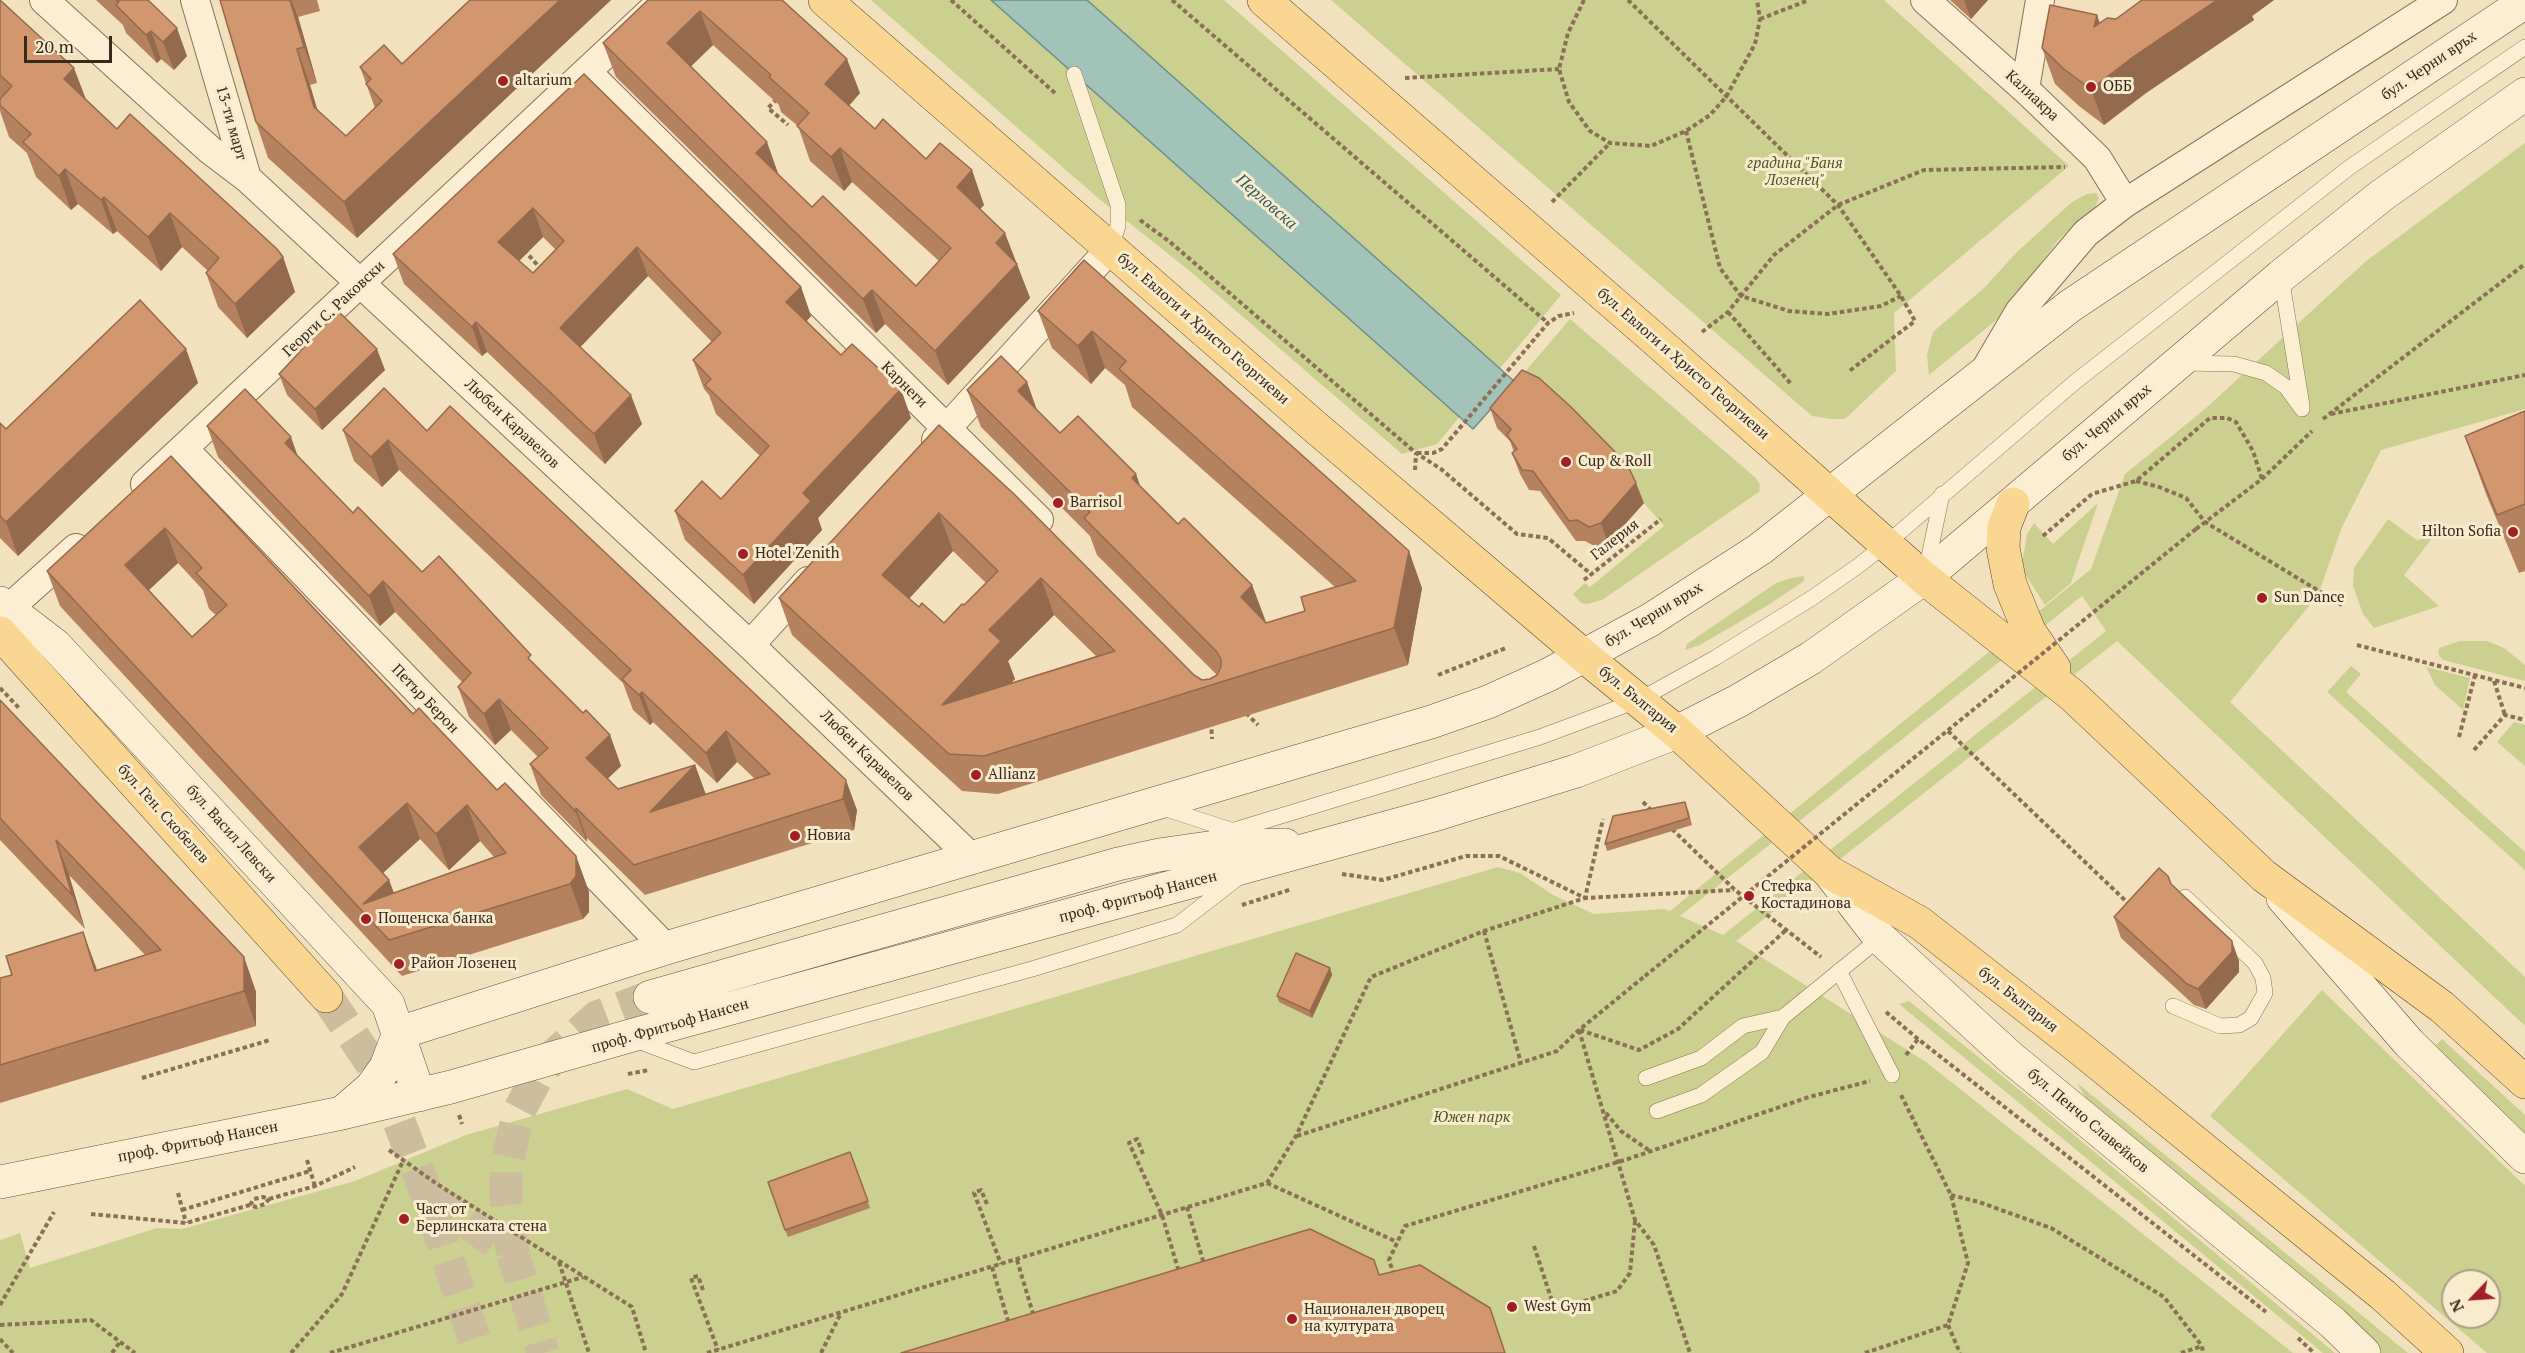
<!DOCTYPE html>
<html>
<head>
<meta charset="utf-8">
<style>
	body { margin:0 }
	#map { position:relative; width:2525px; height:1353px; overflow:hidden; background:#f2e1be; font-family:"PT Serif",serif }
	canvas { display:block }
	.north { position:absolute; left:2441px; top:1269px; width:60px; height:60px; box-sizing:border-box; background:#f8ebce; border:2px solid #ac9d86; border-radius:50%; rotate:245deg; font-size:16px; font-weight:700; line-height:24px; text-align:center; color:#39291b }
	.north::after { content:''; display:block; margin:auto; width:21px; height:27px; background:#a02024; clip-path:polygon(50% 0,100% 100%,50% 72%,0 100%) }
	.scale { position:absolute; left:24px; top:36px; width:88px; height:27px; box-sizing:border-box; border:3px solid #39291b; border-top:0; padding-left:8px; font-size:18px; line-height:21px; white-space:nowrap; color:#39291b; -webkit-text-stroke:4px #f8ebce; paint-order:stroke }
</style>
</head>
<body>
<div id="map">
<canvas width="2525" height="1353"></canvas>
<div class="north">N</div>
<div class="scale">20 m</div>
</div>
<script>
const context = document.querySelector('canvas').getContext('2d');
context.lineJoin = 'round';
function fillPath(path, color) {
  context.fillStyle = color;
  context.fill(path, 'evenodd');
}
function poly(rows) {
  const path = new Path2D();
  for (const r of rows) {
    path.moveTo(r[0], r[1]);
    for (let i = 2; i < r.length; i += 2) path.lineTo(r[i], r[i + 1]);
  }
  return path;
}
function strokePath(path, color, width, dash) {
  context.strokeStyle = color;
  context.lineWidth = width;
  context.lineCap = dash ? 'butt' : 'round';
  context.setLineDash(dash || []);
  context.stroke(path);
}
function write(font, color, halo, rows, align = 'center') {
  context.font = font + ' "PT Serif",serif';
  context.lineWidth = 6;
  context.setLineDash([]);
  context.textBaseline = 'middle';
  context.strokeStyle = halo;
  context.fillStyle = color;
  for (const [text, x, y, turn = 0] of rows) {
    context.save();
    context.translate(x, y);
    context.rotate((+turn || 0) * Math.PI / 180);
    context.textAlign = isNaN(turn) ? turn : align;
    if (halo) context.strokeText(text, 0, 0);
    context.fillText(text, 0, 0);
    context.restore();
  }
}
const green = poly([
	[871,0,1224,0,1561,295,1437,444,1402,454,1191,272,1098,198],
	[1331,0,1884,0,2069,166,1894,313,1896,371,1845,419,1831,419,1812,416],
	[2525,143,2525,409,2381,450,2342,527,2318,595,2230,702,2525,977,2525,1026,2117,641,1736,941,1926,1062,2293,1353,0,1353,0,1240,20,1233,30,1268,157,1228,182,1229,355,1181,466,1135,627,1089,673,1109,1498,867,1520,873,1553,895,1594,914,1664,909,1670,911,2091,569,2125,474,2205,409,2365,262],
	[2082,596,2106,631,1723,935,1680,916],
	[2096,193,2099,198,2095,207,2058,240,2000,317,1929,375,1927,355,1933,332,1985,287,2017,252,2072,202,2087,194],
	[1570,319,1756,478,1760,485,1759,492,1753,496,1602,600,1587,604,1581,603,1573,594,1585,583,1590,587,1664,526,1644,503,1634,484,1518,380],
	[2098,503,2071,583,2045,605,2025,574,2022,564,2027,534,2034,523,2053,544],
	[2388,519,2418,541,2428,532,2433,537,2404,575,2439,606,2374,628,2363,614,2353,586,2354,568],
	[1804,576,1804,581,1765,607,1700,645,1685,650,1687,644,1776,583,1791,578],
	[2460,641,2487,641,2504,648,2525,665,2525,681,2443,660,2438,654,2439,648],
	[2351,666,2361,674,2346,692,2525,852,2525,870,2327,692],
	[2426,667,2470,678,2463,710,2435,685],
	[2514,722,2525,725,2525,766,2497,742],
	[2322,990,2525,1186,2525,1353,2487,1353,2210,1116],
	[2453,1281,2489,1281,2489,1317,2453,1317],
	[1909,1001,2043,1109,2335,1353,2323,1353,1899,1004],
	[2442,1039,2525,1115,2525,1134,2450,1062,2436,1045],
	[2077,1083,2408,1353,2381,1353,2115,1132,2091,1107]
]);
const water = poly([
	[991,0,1087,0,1515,382,1473,429,991,0]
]);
const secondaryTunnel = poly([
	[513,1254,506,1198,506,1167,519,1111,536,1079,554,1055,597,1017,650,997]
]);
const primaryTunnel = poly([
	[326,996,384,1082,427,1195,479,1353],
	[427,1195,513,1254,543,1353]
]);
const path = poly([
	[951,0,1056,94],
	[1172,0,1548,323],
	[1584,0,1568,33,1559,69,1569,102,1590,131,1610,143,1651,146,1686,131,1710,115,1726,97,1755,44,1760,19,1757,0],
	[1628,0,1838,205,1901,296,1915,321,1848,372],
	[1760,19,1809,0],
	[1405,78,1559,69],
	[777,99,768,108,788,125],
	[1686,131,1720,268,1741,296,1789,311,1828,314,1881,306,1901,296],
	[1552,202,1610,143],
	[1140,220,1170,242,1416,453,1441,469,1517,534,1548,538,1591,574],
	[524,250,541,269],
	[1728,312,1792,385],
	[1702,332,1728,312,1774,255,1838,205,1924,170,2065,167],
	[2331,414,2525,375],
	[2323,419,2525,264],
	[1417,453,1433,453,1442,449,1548,323,1559,316,1574,313],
	[1415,470,1416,454],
	[2136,481,2159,487,2186,498,2205,522,2342,605],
	[2196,529,2262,479,2312,431],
	[2043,536,2092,494,2136,481,2210,418,2227,418,2236,422,2253,451,2262,479],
	[1584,580,1661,519],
	[2357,645,2525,688],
	[1438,675,1506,648],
	[2494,681,2505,715],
	[0,688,20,709],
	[1246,713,1258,725],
	[1211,722,1212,739],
	[1948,731,2130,905],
	[2459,737,2475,675],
	[2474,750,2505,715,2525,720],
	[1643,802,1653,812],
	[1672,829,1735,890,1821,957],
	[1342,874,1383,880,1466,856,1499,856,1585,898,1734,890],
	[1242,905,1292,889],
	[1484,931,1521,1063],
	[1886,1012,1918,1039,2266,1312],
	[1579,1030,1635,1220,1654,1245,1690,1353],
	[1580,1030,1639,1050,1678,1029,1786,930],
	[1906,1055,1918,1039],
	[628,1074,649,1070],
	[142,1078,270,1040],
	[1606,1113,1621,1131,1650,1151],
	[459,1115,462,1124],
	[1297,1136,1557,1051,1579,1030,1645,976],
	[389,1150,437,1184,632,1307,646,1353],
	[1143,1154,1137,1139,1129,1143,1162,1215,1179,1272],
	[307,1160,315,1186],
	[1267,1183,1397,1242],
	[178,1193,186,1223],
	[1951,1195,1979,1202,2051,1228,2164,1297,2202,1346,2203,1353],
	[269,1199,315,1186,355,1167],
	[987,1204,981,1190,974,1193,1001,1264],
	[1187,1207,1204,1264],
	[182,1210,310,1171],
	[91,1214,186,1223,250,1205,256,1207,265,1204,269,1199,263,1197,254,1199,250,1205],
	[1534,1246,1555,1310,1617,1291,1630,1273,1635,1221],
	[1017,1260,1034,1317],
	[559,1262,589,1353],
	[992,1267,1009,1324],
	[1394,1275,1389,1260,1405,1226,1628,1159,1809,1097,1870,1081],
	[703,1290,698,1276,691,1278,718,1350],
	[0,1305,54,1212],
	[0,1325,91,1320,135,1353],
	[1948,1325,1960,1353],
	[2298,1338,2314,1353],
	[0,1339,13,1353],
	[112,1353,120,1342],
	[291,1353,342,1294,403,1161],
	[330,1353,583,1277],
	[707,1353,1267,1183,1296,1136,1371,977,1484,931,1585,898,1603,819],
	[821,1353,841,1313],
	[1865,1353,1948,1325,1968,1263,1951,1195,1901,1095],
	[2181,1353,2202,1346]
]);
const service = poly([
	[1074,74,1118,205,1118,226,1110,249],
	[2281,276,2302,406],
	[2184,363,2234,364,2266,373,2286,387,2302,409],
	[1926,571,1942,494],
	[1160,807,1231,830],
	[1215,836,1540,737,1639,700,1715,658,1812,598,1858,566,1886,544,2075,382,2350,167,2525,47],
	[1839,971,1892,1075],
	[2173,1006,2220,1026,2239,1025,2251,1018,2265,993,2263,978,2255,963,2185,897],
	[635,1040,694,1062,1032,969,1177,925,1238,878],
	[1646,1078,1701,1058,1743,1026,1783,1017],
	[1657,1111,1701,1095,1762,1052,1783,1017,1880,938]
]);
const minor = poly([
	[44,0,210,150,247,178,750,645,972,858],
	[195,0,247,178],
	[1925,0,2025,89,2097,158,2125,203],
	[587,72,1039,520],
	[2025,89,2040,0],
	[1985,370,2019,312,2086,233,2125,203,2443,0],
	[936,440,1110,249],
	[184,449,666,948],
	[145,484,663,0],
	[0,613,8,609,76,548],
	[750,645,808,581]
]);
const secondary = poly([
	[0,603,55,645,388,1004,419,1095],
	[1829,872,1880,938,2010,1057,2333,1323,2364,1353],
	[2283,898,2409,1043,2525,1157],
	[650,997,1118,864,1159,855,1215,847,1285,845],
	[399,1033,666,948,1431,722,1488,702,1548,675,1650,620,1760,549,2070,306,2525,2],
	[342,1113,371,1088,386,1067,399,1033],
	[0,1182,342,1113,451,1087,626,1037,1437,814,1576,771,1677,732,1738,701,1811,658,1924,578,2281,276,2381,196,2525,94]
]);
const primary = poly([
	[825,0,1314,426,1584,656,1677,732,1829,872,1920,923,2078,1047,2383,1295,2447,1353],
	[1264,0,1651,336,1924,578,2072,695,2264,876,2442,1007,2525,1082],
	[2013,504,2004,527,2003,548,2010,584,2029,631,2054,668],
	[0,633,326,996]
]);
const pathBridge = poly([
	[1645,976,2196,529]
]);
const wall = poly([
	[0,0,86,99,117,129,283,257,295,292,247,338,218,307,206,273,208,271,182,247,161,271,117,231,113,234,78,204,71,210,36,177,27,153,9,137,0,111],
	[96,0,148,0,187,56,174,70,161,59,157,63,126,33,123,25],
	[220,0,317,0,320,11,298,17,317,83,310,85,317,110,346,136,375,108,360,67,402,64,470,0,611,0,357,238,268,158,256,122],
	[648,0,782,0,860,93,849,106,875,129,926,159,984,205,980,209,1016,262,1030,298,948,385,885,324,876,333,616,77,603,43],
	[713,45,779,105,781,112,798,126,810,161,844,191,852,182,939,261,916,286,812,207,779,176,691,66],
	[1950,0,1988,0,1971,19],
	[2141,0,2274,0,2252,16,2254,20,2146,93,2104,125,2079,106,2055,84,2042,48,2100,23,2116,19,2141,1],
	[584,74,801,287,811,316,807,321,841,355,911,418,818,518,822,530,754,604,685,540,675,511,721,499,760,456,716,414,709,395,704,389,693,360,712,342,648,276,580,347,642,424,605,464,487,352,482,356,404,284,393,254],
	[543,237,556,250,533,273,519,261],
	[1084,260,1422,588,1408,665,998,794,962,791,792,635,779,598,939,425,1194,675,1202,680,1210,679,1217,675,1097,555,1090,536,981,427,967,390,1027,382,1037,410,1060,433,1136,474,1140,486,1178,524,1252,585,1266,623,1305,611,1335,587,1132,407,1125,385,1105,368,1091,384,1052,348,1038,311],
	[953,551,986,583,964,605,944,623,919,607,909,598],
	[1054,615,1096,656,1010,683,1015,679,1008,661],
	[186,349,198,383,18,556,0,538,0,423,6,429],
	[385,370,322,430,287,395,279,374],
	[1490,408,1644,503,1608,543,1596,547,1585,541,1576,541,1540,491,1529,490,1520,474,1512,453,1514,452,1510,441,1497,428],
	[2525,411,2525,571,2519,573,2486,494,2465,436],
	[207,426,298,456,353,513,422,572,534,664,583,713,610,735,621,766,608,778,618,789,695,765,706,795,755,779,737,762,717,783,653,722,650,725,633,710,623,683,399,470,382,487,354,461,343,430,427,431,857,810,854,830,645,895,587,838,587,842,541,795,530,764,538,757,511,730,495,745,469,717,458,687,462,682,395,612,380,626,218,457],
	[171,456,413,714,497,790,576,856,589,892,589,912,583,919,402,976,60,606,47,571],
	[178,563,203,590,209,609,216,615,192,637,149,590],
	[420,839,449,870,480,841,494,857,394,893,389,880,383,873],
	[0,700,244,957,256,992,256,1026,0,1103,0,978,97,970,145,955,69,875,85,929,0,840],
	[1688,809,1692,825,1607,851,1605,844],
	[2114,917,2239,961,2239,972,2206,1009,2194,1005,2121,938],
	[1330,968,1332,975,1312,1018,1279,1002,1277,996],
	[850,1152,870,1208,788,1237,785,1230]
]);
const shadedWall = poly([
	[290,0,291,0,298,17,317,83,304,47],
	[560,0,611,0,357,238,344,202],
	[1964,0,1988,0,1971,19],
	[2217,0,2274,0,2252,16,2254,20,2146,93,2104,125,2091,89,2133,57],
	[700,11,713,45,680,77,667,43],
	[2097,15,2110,52,2094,27],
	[177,28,187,56,174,70,163,42],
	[151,31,161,59,157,63,146,35],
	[297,49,310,85,327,142,314,107],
	[847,59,860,93,837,119,825,84],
	[74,68,87,102,64,79],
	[767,142,779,176,756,153],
	[840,148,852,182,844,191,831,157],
	[65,169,78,204,71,210,59,176],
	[972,170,984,205,969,221,957,187],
	[104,197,117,231,113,234,101,200],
	[533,208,543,237,509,271,498,242],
	[170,213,182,247,161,271,148,237],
	[1005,233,1030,298,948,385,935,351,996,243],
	[637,247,648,276,571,357,560,328],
	[283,257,295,292,247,338,235,304],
	[801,287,811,316,797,331,786,302],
	[872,290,885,324,876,333,863,299],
	[476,322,487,352,482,356,472,327],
	[1092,331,1105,368,1091,384,1078,346],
	[186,349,198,383,18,556,6,522],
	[377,349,385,370,322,430,315,409],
	[1027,382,1040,420,1018,391],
	[901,389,911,418,818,518,822,530,754,604,743,575,803,493],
	[631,395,642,424,605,464,594,434],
	[291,437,302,468,285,443],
	[388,440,399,470,382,487,371,457],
	[1136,474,1149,512,1132,478],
	[1636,483,1644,503,1608,543,1601,523],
	[939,513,953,551,896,613,882,575],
	[165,528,178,563,138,600,125,565],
	[1409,551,1422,588,1408,665,1394,628],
	[1041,578,1054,615,1008,661,1015,679,956,742,942,705,989,630],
	[383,581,395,612,380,626,369,596],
	[1252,585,1266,622,1241,597],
	[642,692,653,722,650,725,639,695],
	[499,699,511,730,495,745,484,714],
	[726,731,737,762,717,783,706,753],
	[610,735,621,766,598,788,586,758],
	[695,765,706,795,650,812],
	[846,780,857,810,854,830,843,799],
	[407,803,420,839,372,883,359,847],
	[467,805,480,841,449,870,436,834],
	[576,808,587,838,587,842,576,812],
	[56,840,69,875,85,929,72,895],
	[576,856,589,892,589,912,583,919,570,884],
	[389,880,402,915,363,904],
	[83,932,96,967,108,1005,95,971],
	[2232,941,2239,961,2239,972,2206,1009,2198,989],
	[244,957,256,992,256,1026,244,991],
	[1330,968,1332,975,1312,1018,1310,1011]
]);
const building = poly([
	[0,0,74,68,64,79,117,129,130,114,277,249,283,257,235,304,206,273,219,258,170,213,148,237,104,197,101,200,65,169,59,176,23,142,31,134,0,105,0,99,12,86,0,75,0,0],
	[116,0,148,0,177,28,163,42,151,31,146,35,116,5,119,2,116,0],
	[220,0,290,0,304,47,297,49,314,107,346,136,382,101,366,84,371,79,360,67,384,45,402,64,470,0,560,0,344,202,256,122,220,0],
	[648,0,782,0,847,59,825,84,875,129,883,119,926,159,940,143,972,170,957,187,1005,233,996,243,1017,264,935,351,872,290,863,299,603,43,648,0],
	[700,11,771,75,769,77,809,113,797,126,831,157,840,148,951,248,916,286,823,196,812,207,756,153,767,142,667,43,700,11],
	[2142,0,2217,0,2133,57,2091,89,2065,70,2042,48,2050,5,2097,15,2094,27,2107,18,2116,19,2142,0],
	[584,74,801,287,786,302,841,355,852,344,901,389,803,493,811,501,743,575,675,511,702,481,721,499,769,446,705,385,711,379,693,360,721,333,637,247,560,328,631,395,594,434,476,322,472,327,393,254,584,74],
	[533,208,564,241,533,273,498,242,533,208],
	[1084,260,1409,551,1394,628,984,756,949,754,779,598,939,425,1013,493,1194,675,1202,680,1210,679,1217,675,1221,667,1221,659,1217,652,1084,518,1090,512,967,390,1001,356,1027,382,1018,391,1060,433,1078,416,1136,474,1132,478,1178,524,1184,518,1252,585,1241,597,1266,623,1305,611,1301,597,1356,581,1119,369,1126,361,1092,331,1078,346,1038,311,1084,260],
	[939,513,998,571,964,605,962,604,944,623,922,603,919,607,882,575,939,513],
	[1041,578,1115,651,942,705,1001,641,989,630,1041,578],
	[140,300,186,349,6,522,0,516,0,423,6,429,140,300],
	[338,311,377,349,315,409,279,374,338,311],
	[1522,370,1539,378,1570,406,1627,464,1636,483,1601,523,1589,527,1577,520,1569,521,1533,471,1522,470,1512,453,1517,449,1507,435,1511,429,1490,408,1522,370],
	[384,388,427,431,450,406,846,780,843,799,634,865,576,808,576,812,530,764,548,748,499,699,484,714,458,687,471,673,383,581,369,596,207,426,245,389,291,437,285,443,353,513,358,507,422,572,439,556,531,655,528,658,583,713,586,710,610,735,586,758,618,789,695,765,650,812,770,774,726,731,706,753,642,692,639,695,622,679,631,670,388,440,371,457,343,430,384,388],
	[2525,411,2525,504,2497,515,2465,436,2525,411],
	[171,456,413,714,419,708,497,790,505,783,576,856,576,876,570,884,389,940,47,571,171,456],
	[165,528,202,568,196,573,227,605,192,637,125,565,165,528],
	[407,803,436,834,467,805,506,853,363,904,389,880,359,847,407,803],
	[0,700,244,957,244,991,0,1065,0,978,12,975,6,956,83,932,95,971,161,950,56,840,72,895,0,818,0,700],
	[1685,802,1689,818,1605,844,1613,816,1685,802],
	[2159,868,2168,876,2171,884,2232,941,2232,952,2198,989,2187,984,2114,917,2159,868],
	[1296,953,1330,968,1310,1011,1277,996,1296,953],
	[850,1152,868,1201,785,1230,768,1182,850,1152],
	[1310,1229,1374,1260,1379,1275,1420,1265,1490,1308,1505,1353,901,1353,1310,1229]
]);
const markers = [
	[503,81,6,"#a02024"],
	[2091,87,6,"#a02024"],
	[1566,462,6,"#a02024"],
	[1058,503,6,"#a02024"],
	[2513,532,6,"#a02024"],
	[743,554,6,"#a02024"],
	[2262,598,6,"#a02024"],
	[976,775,6,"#a02024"],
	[795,836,6,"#a02024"],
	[1749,896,6,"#a02024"],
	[366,919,6,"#a02024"],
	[399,964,6,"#a02024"],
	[404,1219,6,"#a02024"],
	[1512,1307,6,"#a02024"],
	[1292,1319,6,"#a02024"]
];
const streetNames = [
	["бул. Черни връх",2429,66,-34],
	["Калиакра",2032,96,43],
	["13-ти март",231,123,74],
	["Георги С. Раковски",334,309,-43],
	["бул. Евлоги и Христо Георгиеви",1203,329,41],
	["бул. Евлоги и Христо Георгиеви",1683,364,41],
	["Карнеги",904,385,45],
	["бул. Черни връх",2107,423,-40],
	["Любен Каравелов",512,424,43],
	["Галерия",1615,540,-38],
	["бул. Черни връх",1654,615,-31],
	["Петър Берон",425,699,46],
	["бул. България",1638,700,39],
	["Любен Каравелов",867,756,44],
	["бул. Ген. Скобелев",163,814,48],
	["бул. Васил Левски",231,834,48],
	["проф. Фритьоф Нансен",1138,897,-15],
	["бул. България",2018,1000,38],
	["проф. Фритьоф Нансен",670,1026,-16],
	["бул. Пенчо Славейков",2088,1121,40],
	["проф. Фритьоф Нансен",198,1142,-11]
];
const poiNames = [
	["altarium",515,81],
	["ОББ",2103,87],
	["Cup & Roll",1578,462],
	["Barrisol",1070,503],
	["Hilton Sofia",2501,532,"right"],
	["Hotel Zenith",755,554],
	["Sun Dance",2274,598],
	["Allianz",988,775],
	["Новиа",807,836],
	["Стефка",1761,887],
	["Костадинова",1761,904],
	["Пощенска банка",378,919],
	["Район Лозенец",411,964],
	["Част от",416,1210],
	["Берлинската стена",416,1227],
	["West Gym",1524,1307],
	["Национален дворец",1304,1310],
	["на културата",1304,1327]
];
const parkNames = [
	["градина \"Баня",1795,164],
	["Лозенец\"",1795,181],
	["Южен парк",1472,1118]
];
const waterNames = [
	["Перловска",1266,202,41]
];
fillPath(green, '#cbd091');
fillPath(water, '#a2c3b8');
strokePath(water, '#689186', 1.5);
strokePath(secondaryTunnel, '#cdbc9d', 33, [33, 16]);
strokePath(primaryTunnel, '#cdbc9d', 33, [33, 16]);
strokePath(service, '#8b7055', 16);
strokePath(minor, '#8b7055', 30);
strokePath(secondary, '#6d5138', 34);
strokePath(primary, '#583e2a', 34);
strokePath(path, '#8b7055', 4, [4.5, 3]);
strokePath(service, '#fceed2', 15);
strokePath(minor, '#fceed2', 28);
strokePath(secondary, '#fceed2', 33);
strokePath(primary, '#f9d691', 33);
strokePath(pathBridge, '#8b7055', 4, [4.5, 3]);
fillPath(wall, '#b58260');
fillPath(shadedWall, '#946a4e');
fillPath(building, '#d39770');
strokePath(building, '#946a4e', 1.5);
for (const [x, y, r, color] of markers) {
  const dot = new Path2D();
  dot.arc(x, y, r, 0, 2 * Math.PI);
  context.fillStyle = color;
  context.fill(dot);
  strokePath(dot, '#f8ebce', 2);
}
write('15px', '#39291b', '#f8ebce', streetNames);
write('15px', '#39291b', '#f8ebce', poiNames, 'left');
write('italic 15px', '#4b5820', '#f8ebce', parkNames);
write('italic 16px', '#295b56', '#f8ebce', waterNames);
</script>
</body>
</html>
